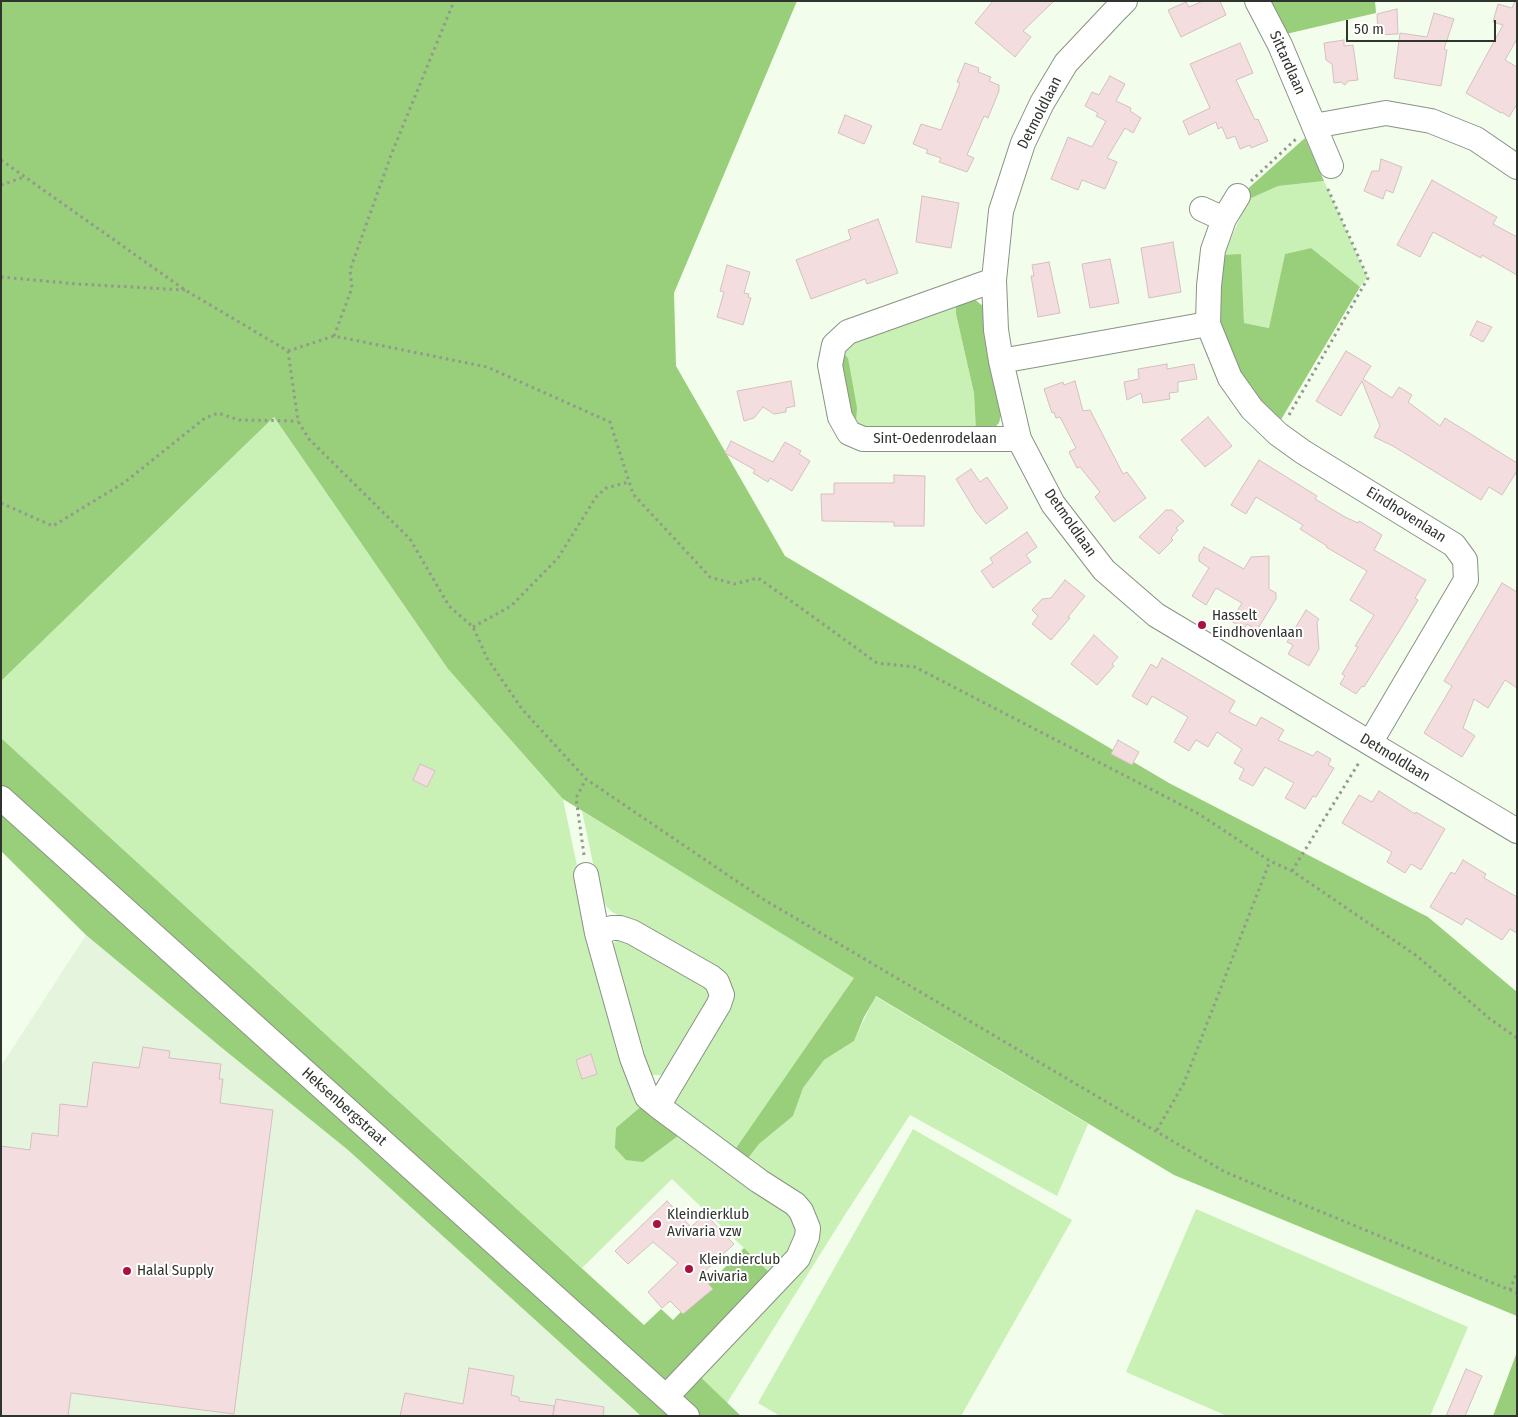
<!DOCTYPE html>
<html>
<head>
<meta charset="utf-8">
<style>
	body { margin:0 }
	#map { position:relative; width:1518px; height:1417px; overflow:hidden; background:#f2fdec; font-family:"Fira Sans Condensed",sans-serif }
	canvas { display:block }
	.frame { position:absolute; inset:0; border:2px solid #30342e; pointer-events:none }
	.scale { position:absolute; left:1346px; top:20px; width:150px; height:22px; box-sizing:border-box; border:2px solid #30342e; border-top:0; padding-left:6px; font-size:15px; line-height:18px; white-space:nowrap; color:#30342e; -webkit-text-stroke:4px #fff; paint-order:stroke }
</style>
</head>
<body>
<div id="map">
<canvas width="1518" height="1417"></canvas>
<div class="frame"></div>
<div class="scale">50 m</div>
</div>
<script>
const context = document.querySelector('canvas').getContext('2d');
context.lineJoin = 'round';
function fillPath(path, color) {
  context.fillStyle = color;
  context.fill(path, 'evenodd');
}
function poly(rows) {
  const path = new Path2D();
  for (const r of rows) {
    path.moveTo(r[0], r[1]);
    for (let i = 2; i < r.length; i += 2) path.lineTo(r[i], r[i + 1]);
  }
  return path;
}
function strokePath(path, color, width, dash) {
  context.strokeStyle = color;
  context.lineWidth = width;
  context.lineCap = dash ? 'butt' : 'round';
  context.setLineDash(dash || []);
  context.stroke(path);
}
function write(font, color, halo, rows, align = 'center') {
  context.font = font + ' "Fira Sans Condensed",sans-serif';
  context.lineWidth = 4;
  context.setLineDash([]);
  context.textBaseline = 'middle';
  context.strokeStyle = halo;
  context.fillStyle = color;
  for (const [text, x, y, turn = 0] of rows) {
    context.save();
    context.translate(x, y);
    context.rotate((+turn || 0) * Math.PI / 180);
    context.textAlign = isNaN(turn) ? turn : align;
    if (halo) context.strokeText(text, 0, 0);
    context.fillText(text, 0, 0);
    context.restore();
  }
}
const built = poly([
	[86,935,222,1048,348,1150,641,1416,1,1416,1,1066]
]);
const green = poly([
	[1324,181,1367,277,1360,287,1311,248,1285,254,1270,328,1244,323,1241,255,1223,255,1249,199,1278,186],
	[956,299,956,314,974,393,976,432,854,427,838,349],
	[274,417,448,669,563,799,586,909,644,1104,643,1162,678,1136,790,1215,797,1231,791,1251,770,1273,672,1179,582,1268,1,738,1,681],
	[582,811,855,978,734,1151,668,1105,727,1006,627,920,612,912,606,906,597,882],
	[621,938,715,990,667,1075,651,1075,643,1070,612,944],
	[875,996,1088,1124,1057,1196,910,1115,846,1213,727,1403,698,1375,817,1245,820,1233,815,1215,745,1162,759,1144,793,1116,803,1088,824,1060,854,1041],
	[913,1129,1072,1220,961,1416,780,1416,758,1403],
	[1196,1209,1468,1327,1430,1416,1227,1416,1126,1372]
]);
const forest = poly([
	[1,1,797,1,674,293,676,366,785,556,1169,783,1428,917,1517,992,1517,1316,1174,1175,876,996,864,1017,854,1041,824,1060,803,1088,793,1116,759,1144,745,1162,734,1151,854,978,563,799,448,669,274,417,1,681],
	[1269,1,1375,1,1376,13,1286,34],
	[1305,138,1324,181,1278,186,1249,199,1243,193],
	[1311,248,1360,287,1279,423,1248,387,1226,347,1220,322,1219,294,1223,255,1241,254,1244,323,1269,328,1285,254],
	[973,298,984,307,1001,415,999,423,994,428,976,432,974,393,956,314,956,299],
	[842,352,848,358,857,408,856,421,849,423,836,362],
	[1,738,644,1325,661,1309,673,1320,744,1248,770,1273,687,1364,741,1416,641,1416,348,1150,222,1048,86,935,1,851],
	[644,1104,678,1136,643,1162,626,1160,615,1148,616,1128],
	[1517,1352,1517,1416,1493,1416]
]);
const building = poly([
	[993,1,1054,1,1023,31,1031,37,1015,57,975,23,993,1],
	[1203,1,1220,1,1226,15,1181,37,1168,10,1186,2,1189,7,1203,1],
	[1515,1,1517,1,1517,39,1505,60,1517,67,1517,104,1509,117,1502,112,1501,113,1466,93,1503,25,1493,22,1498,4,1512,8,1515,1],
	[1397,9,1398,34,1378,35,1377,14,1397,9],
	[1434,13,1454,19,1444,49,1447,50,1441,86,1394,78,1400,33,1427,37,1434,13],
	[1344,40,1344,46,1353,45,1358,80,1348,81,1345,85,1341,82,1334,83,1332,64,1326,60,1324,43,1344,40],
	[1240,43,1253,73,1236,80,1255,120,1258,119,1268,141,1251,148,1250,145,1240,149,1235,136,1227,139,1222,127,1218,129,1216,122,1189,135,1183,121,1210,108,1190,64,1240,43],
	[965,63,979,68,978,72,991,77,989,81,999,85,999,91,988,118,984,116,967,155,974,158,967,172,939,162,941,158,926,153,928,150,913,144,921,124,941,130,960,83,957,82,965,63],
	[1110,76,1125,84,1116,101,1131,108,1130,111,1141,118,1133,133,1125,128,1107,158,1117,162,1105,189,1082,180,1078,190,1051,179,1068,137,1092,147,1106,121,1096,116,1098,113,1085,106,1092,92,1099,95,1110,76],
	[845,115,872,126,864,144,838,133,845,115],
	[1381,159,1402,167,1393,193,1386,190,1383,199,1364,191,1372,171,1379,171,1381,159],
	[1432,180,1497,217,1493,224,1517,237,1517,275,1482,255,1481,258,1433,232,1420,257,1397,245,1432,180],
	[922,196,959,203,951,248,916,242,922,196],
	[878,219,898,273,867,284,865,279,811,299,796,260,851,239,848,230,878,219],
	[1173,242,1181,292,1149,298,1141,248,1173,242],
	[1110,259,1119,303,1090,308,1082,264,1110,259],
	[1049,262,1060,313,1038,317,1031,276,1034,276,1032,265,1049,262],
	[727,265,750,272,744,293,749,294,748,297,751,298,743,325,717,317,724,292,720,291,727,265],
	[1477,321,1492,327,1483,342,1470,335,1477,321],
	[1346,351,1371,366,1363,379,1392,398,1399,387,1412,395,1408,402,1440,426,1445,418,1517,463,1517,471,1502,495,1489,487,1481,500,1393,446,1374,437,1380,426,1362,381,1341,416,1316,401,1346,351],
	[1167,364,1167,369,1194,364,1197,379,1178,382,1178,392,1169,393,1170,399,1143,403,1141,393,1127,400,1124,382,1139,379,1138,369,1167,364],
	[791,381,795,406,786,408,786,412,774,414,763,407,754,418,744,421,737,391,791,381],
	[1075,381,1083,411,1090,410,1123,474,1127,472,1146,498,1114,522,1095,497,1100,492,1080,467,1077,468,1069,452,1076,448,1060,417,1056,418,1054,412,1052,413,1044,389,1063,382,1064,385,1075,381],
	[1208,417,1232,446,1205,467,1181,440,1208,417],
	[731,441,773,462,785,442,801,451,799,454,810,461,792,491,770,478,768,482,753,473,755,470,725,453,731,441],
	[1259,460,1317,496,1315,499,1345,517,1358,523,1359,521,1382,535,1374,550,1426,580,1415,598,1418,600,1398,633,1364,687,1362,686,1356,694,1340,684,1345,676,1342,674,1358,647,1355,646,1374,615,1350,600,1367,571,1326,547,1327,546,1300,529,1303,525,1256,497,1246,514,1231,505,1259,460],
	[971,469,980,482,987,477,1008,508,986,524,976,512,956,479,971,469],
	[894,475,925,476,924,526,894,526,894,522,822,521,821,494,834,494,834,483,894,483,894,475],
	[1166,510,1172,510,1184,521,1176,528,1178,530,1171,538,1173,540,1159,554,1139,537,1166,510],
	[1027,532,1037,547,1026,555,1031,562,993,588,981,571,993,563,990,558,1027,532],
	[1204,547,1244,569,1251,557,1269,556,1269,589,1276,593,1276,599,1257,630,1247,624,1244,629,1231,621,1242,603,1216,588,1206,605,1192,596,1209,568,1199,561,1199,555,1204,547],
	[1065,580,1085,596,1068,617,1070,618,1051,640,1032,624,1038,616,1032,610,1042,599,1051,598,1065,580],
	[1502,583,1517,592,1517,688,1505,680,1488,708,1474,699,1463,728,1475,736,1462,757,1424,733,1452,686,1444,681,1502,583],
	[1306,610,1319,619,1317,622,1319,649,1309,666,1288,654,1293,645,1287,642,1306,610],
	[1094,635,1118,657,1112,664,1114,666,1097,685,1071,664,1094,635],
	[1162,658,1235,701,1229,712,1256,726,1261,717,1284,730,1278,740,1313,756,1317,751,1331,759,1328,765,1334,768,1316,797,1313,796,1305,809,1285,798,1294,783,1265,767,1253,786,1239,779,1244,769,1234,763,1242,749,1217,732,1208,747,1196,740,1189,751,1174,742,1188,717,1152,696,1147,705,1132,696,1151,664,1157,668,1162,658],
	[1118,740,1139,752,1132,765,1111,754,1118,740],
	[420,764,435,771,427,787,413,780,420,764],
	[1379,791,1415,814,1416,812,1445,829,1421,870,1411,864,1405,873,1387,862,1392,852,1342,823,1359,795,1372,802,1379,791],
	[1463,860,1486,874,1484,878,1517,897,1517,933,1510,929,1502,940,1466,918,1462,925,1430,907,1451,872,1455,874,1463,860],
	[143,1047,170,1051,169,1058,221,1064,219,1079,223,1079,220,1103,273,1110,234,1414,71,1393,68,1416,1,1416,1,1146,30,1150,32,1133,58,1136,60,1104,87,1107,93,1062,139,1068,143,1047],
	[591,1054,597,1074,582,1079,576,1060,591,1054],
	[667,1201,691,1227,705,1214,734,1244,701,1275,713,1289,683,1314,670,1301,662,1308,648,1292,678,1263,653,1242,628,1264,615,1251,667,1201],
	[469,1368,514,1376,511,1395,519,1397,519,1401,554,1406,553,1415,556,1399,604,1407,603,1416,400,1416,405,1393,463,1404,469,1368],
	[1466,1369,1482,1376,1465,1416,1446,1416,1466,1369]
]);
const path = poly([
	[1,160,185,290,288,351],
	[1251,181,1296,139],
	[1,185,24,177],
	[1,277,77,284,185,290],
	[334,336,352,288,350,270,391,155,454,1],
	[288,351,298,421,309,439,410,539,449,606,473,627,487,658,522,709,586,779,763,899,1225,1172,1517,1293],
	[288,351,334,336,487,367,610,422,633,494,710,577,734,584,758,578,794,603,877,663,915,667,1199,814,1270,861,1292,871,1417,956,1490,1019,1517,1038],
	[1289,415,1368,278,1327,187],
	[1,503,53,526,125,482,205,418,218,413,239,420,298,421],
	[473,627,511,606,558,558,596,497,606,488,629,482],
	[584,855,576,798,586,779],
	[1292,871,1360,761],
	[1157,1130,1184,1083,1270,861],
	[1510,1290,1517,1272]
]);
const minor = poly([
	[1125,1,1114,12,1066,63,1042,103,1023,143,1001,211,994,280,996,330,1001,361,1019,439,1053,504,1104,570,1156,615,1517,831],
	[1257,1,1280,45,1331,166],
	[1314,126,1386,113,1431,121,1476,139,1517,167],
	[1238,196,1224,219,1213,250,1209,286,1208,324,1230,378,1252,409,1278,434,1303,452,1454,545,1465,560,1466,580,1370,743],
	[1202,209,1224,219],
	[994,280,848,332,834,345,830,365,840,417,849,433,863,439,1019,439],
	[1001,361,1208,324],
	[1,798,687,1416],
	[586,875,597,933,632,1058,647,1097,658,1106],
	[597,933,612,928,620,928,632,932,711,977,717,982,722,995,719,1004,658,1106,759,1181,795,1204,801,1211,808,1228,807,1237,798,1258,666,1397]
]);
const markers = [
	[1202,625,5,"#a91240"],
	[657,1224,5,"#a91240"],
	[689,1269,5,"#a91240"],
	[127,1271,5,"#a91240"]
];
const streetNames = [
	["Sittardlaan",1287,63,66],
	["Detmoldlaan",1040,113,-63],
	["Sint-Oedenrodelaan",935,439],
	["Eindhovenlaan",1406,515,32],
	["Detmoldlaan",1070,523,55],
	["Detmoldlaan",1395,758,31],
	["Heksenbergstraat",344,1107,42]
];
const poiNames = [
	["Hasselt",1212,616],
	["Eindhovenlaan",1212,633],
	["Kleindierklub",667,1215],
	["Avivaria vzw",667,1232],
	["Kleindierclub",699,1260],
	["Avivaria",699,1277],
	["Halal Supply",137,1271]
];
fillPath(built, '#e5f5dd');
fillPath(green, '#c9f0b5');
fillPath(forest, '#99ce7a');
fillPath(building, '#f4dddf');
strokePath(building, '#d5bfc1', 1);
strokePath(minor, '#899384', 26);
strokePath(path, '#92998e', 3, [2.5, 4]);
strokePath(minor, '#fff', 24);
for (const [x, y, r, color] of markers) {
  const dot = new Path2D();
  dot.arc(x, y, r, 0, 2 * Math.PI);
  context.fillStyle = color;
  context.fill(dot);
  strokePath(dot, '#fff', 2);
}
write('15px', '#30342e', '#fff', streetNames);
write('15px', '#30342e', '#fff', poiNames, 'left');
</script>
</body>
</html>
